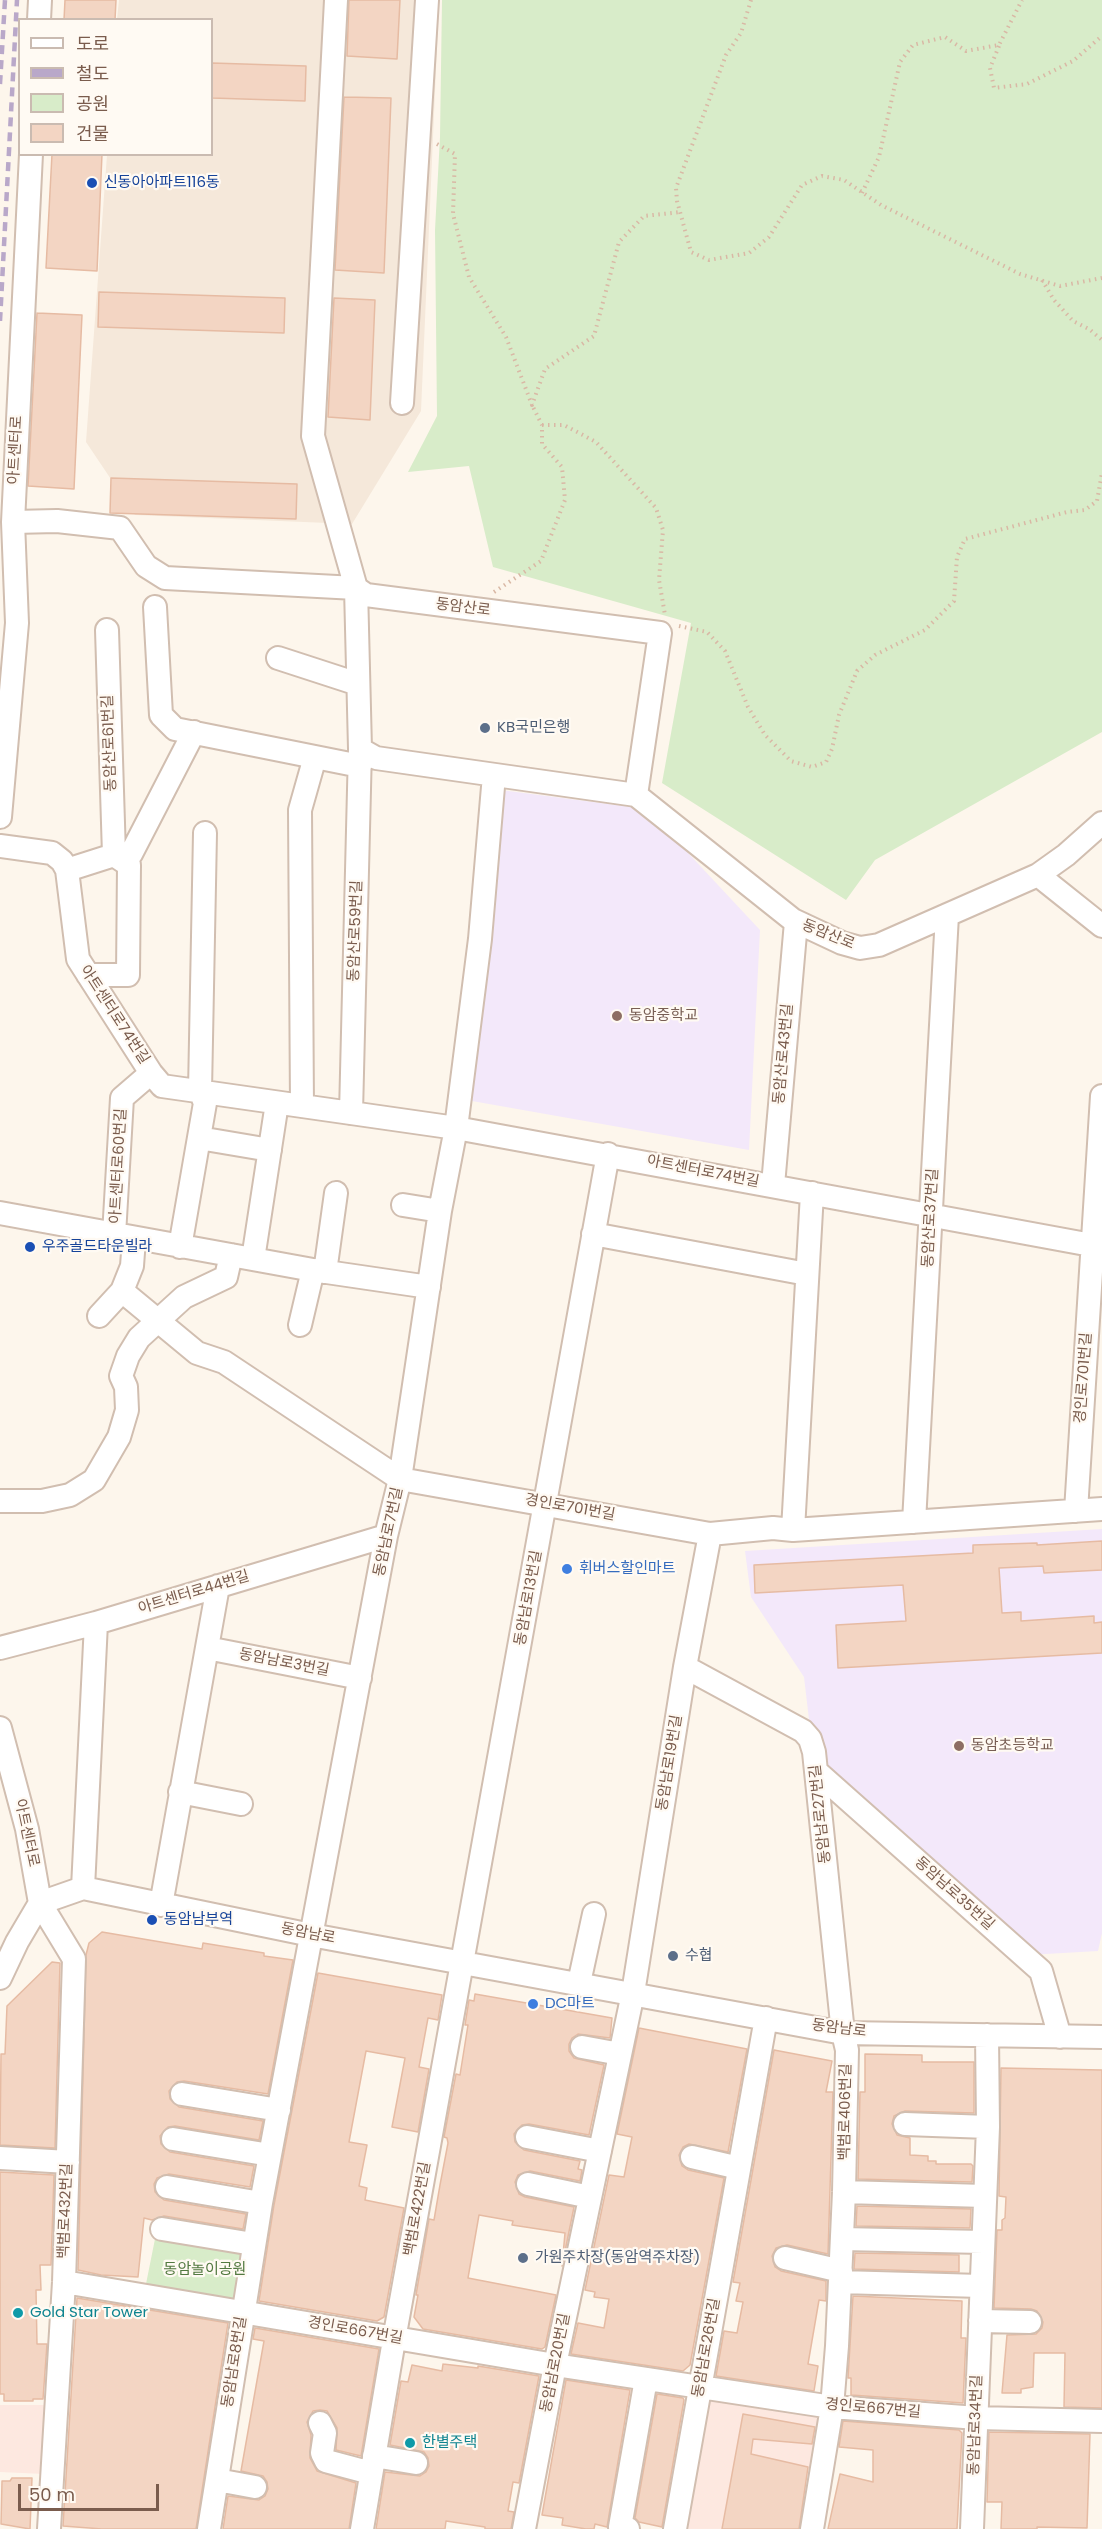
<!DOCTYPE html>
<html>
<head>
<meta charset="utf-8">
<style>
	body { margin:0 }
	#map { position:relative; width:1102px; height:2529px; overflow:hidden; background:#fdf6ec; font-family:Poppins,"Noto Sans KR",sans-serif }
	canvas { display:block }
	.legend { position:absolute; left:18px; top:18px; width:195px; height:138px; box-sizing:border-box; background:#fffaf3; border:2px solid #cabbb1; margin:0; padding:8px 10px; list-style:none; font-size:18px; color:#7a5c4d }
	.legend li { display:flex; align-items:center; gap:12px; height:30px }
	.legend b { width:30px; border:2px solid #cabbb1 }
	.scale { position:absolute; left:18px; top:2484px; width:141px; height:27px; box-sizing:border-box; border:3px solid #7a5c4d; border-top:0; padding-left:8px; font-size:18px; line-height:21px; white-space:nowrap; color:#7a5c4d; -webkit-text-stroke:4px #fffaf3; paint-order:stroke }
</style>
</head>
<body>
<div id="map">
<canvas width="1102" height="2529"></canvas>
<ul class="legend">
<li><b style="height:8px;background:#fff"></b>도로</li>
<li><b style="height:8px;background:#b9a8c9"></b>철도</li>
<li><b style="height:16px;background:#d8ecc9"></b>공원</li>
<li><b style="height:16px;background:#f3d5c3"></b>건물</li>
</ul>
<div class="scale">50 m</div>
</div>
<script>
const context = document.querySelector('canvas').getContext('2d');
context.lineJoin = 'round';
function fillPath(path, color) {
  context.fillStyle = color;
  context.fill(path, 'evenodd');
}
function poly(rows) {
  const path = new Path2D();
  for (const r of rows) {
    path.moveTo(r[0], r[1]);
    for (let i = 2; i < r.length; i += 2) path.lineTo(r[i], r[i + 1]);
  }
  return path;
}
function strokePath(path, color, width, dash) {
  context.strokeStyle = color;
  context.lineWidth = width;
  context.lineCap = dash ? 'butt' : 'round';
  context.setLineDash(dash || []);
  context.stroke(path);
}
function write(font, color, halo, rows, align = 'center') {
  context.font = font + ' Poppins,"Noto Sans KR",sans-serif';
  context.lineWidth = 4.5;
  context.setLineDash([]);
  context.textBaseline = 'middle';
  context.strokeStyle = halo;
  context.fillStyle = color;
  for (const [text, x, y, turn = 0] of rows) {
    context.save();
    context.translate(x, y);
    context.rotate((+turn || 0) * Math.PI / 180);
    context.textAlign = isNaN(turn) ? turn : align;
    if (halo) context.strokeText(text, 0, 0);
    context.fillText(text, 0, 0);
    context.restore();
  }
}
const residential = poly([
	[119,0,439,0,421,411,352,524,135,515,86,442,107,155,212,154,212,20,117,19]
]);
const commercial = poly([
	[711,2396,823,2416,805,2529,687,2529],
	[0,2405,46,2405,44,2474,0,2472]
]);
const education = poly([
	[493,789,647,809,760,930,749,1150,472,1101],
	[1102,1529,1102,1933,1098,1951,1028,1955,823,1765,810,1728,804,1677,751,1597,745,1551]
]);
const green = poly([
	[442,0,1102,0,1102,732,875,860,846,900,662,783,691,623,493,567,469,466,408,472,437,416,435,230,440,137],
	[156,2234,248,2248,238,2305,145,2289]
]);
const building = poly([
	[65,0,116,0,115,20,64,20,65,0],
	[349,0,400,0,397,59,347,56,349,0],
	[212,63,306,66,305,101,212,98,212,63],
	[344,97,391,98,384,273,335,270,344,97],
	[52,154,102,154,97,271,46,268,52,154],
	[99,292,285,298,284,333,98,327,99,292],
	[334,298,375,300,370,420,328,417,334,298],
	[37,313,82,315,74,489,28,486,37,313],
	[111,478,297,484,296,519,110,513,111,478],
	[1102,1541,1102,1570,1044,1573,1043,1566,999,1568,1002,1613,1021,1612,1021,1621,1094,1616,1094,1623,1102,1622,1102,1653,838,1668,836,1625,906,1621,903,1585,755,1593,754,1565,973,1553,973,1545,1037,1543,1037,1545,1102,1541],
	[102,1932,202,1949,203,1943,264,1953,264,1956,293,1960,268,2094,184,2081,177,2082,169,2091,170,2099,179,2107,263,2121,259,2140,175,2126,168,2127,160,2136,161,2144,170,2152,254,2166,250,2187,169,2174,157,2178,154,2184,155,2192,164,2200,246,2214,243,2229,164,2216,152,2220,144,2218,138,2277,101,2275,78,2270,86,1955,89,1943,102,1932],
	[52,1962,60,1963,55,2148,0,2145,1,2054,5,2054,7,2006,52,1962],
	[318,1973,442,1995,438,2020,428,2018,419,2067,429,2069,418,2132,392,2127,405,2058,366,2051,349,2142,367,2145,359,2186,367,2188,365,2200,404,2208,384,2317,377,2321,259,2301,274,2205,318,1973],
	[475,1994,612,2018,610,2038,578,2034,572,2038,569,2044,569,2051,574,2058,604,2065,589,2135,529,2124,522,2125,514,2134,515,2142,524,2150,580,2161,578,2169,582,2170,580,2181,530,2171,518,2175,515,2182,519,2194,525,2197,574,2207,562,2266,565,2233,512,2225,513,2221,479,2215,468,2278,556,2295,545,2347,542,2349,423,2329,414,2317,418,2295,416,2295,429,2219,434,2220,440,2185,448,2143,447,2138,444,2137,456,2074,460,2075,468,2025,465,2025,469,2000,474,2001,475,1994],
	[639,2028,747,2049,728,2152,689,2144,683,2147,679,2155,682,2166,688,2170,724,2178,690,2365,683,2371,571,2354,578,2323,604,2328,609,2299,594,2297,595,2292,585,2290,609,2175,624,2177,632,2137,617,2134,639,2028],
	[774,2050,832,2061,826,2092,833,2092,828,2254,787,2245,776,2248,772,2256,775,2267,781,2271,826,2281,826,2301,819,2300,808,2364,818,2366,814,2391,716,2376,724,2331,737,2333,743,2302,736,2301,740,2283,733,2282,774,2050],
	[865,2054,922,2055,922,2062,974,2062,974,2113,905,2111,894,2116,892,2124,897,2135,910,2138,910,2155,928,2156,928,2161,936,2161,936,2164,971,2164,973,2166,972,2182,858,2179,860,2092,865,2092,865,2054],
	[1001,2068,1102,2070,1102,2408,1064,2407,1065,2353,1034,2353,1033,2387,1021,2389,1021,2393,1002,2393,1007,2335,1036,2334,1042,2328,1043,2322,1037,2311,1031,2309,994,2308,997,2230,1002,2230,1002,2220,1005,2218,1006,2197,999,2196,1001,2068],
	[0,2172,54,2175,51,2265,40,2265,41,2290,36,2290,37,2344,47,2344,43,2399,33,2399,33,2401,4,2401,4,2394,0,2394,0,2172],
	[857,2206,971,2209,970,2228,856,2226,857,2206],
	[855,2253,959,2255,959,2272,854,2269,855,2253],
	[853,2296,962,2301,961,2338,966,2338,963,2403,851,2395,851,2378,848,2378,853,2296],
	[77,2298,228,2323,196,2529,102,2529,63,2526,77,2298],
	[255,2328,379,2349,361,2456,336,2450,337,2428,327,2411,320,2410,313,2411,307,2422,311,2435,310,2458,317,2471,356,2483,349,2529,223,2529,228,2496,259,2500,265,2496,268,2489,267,2482,263,2476,241,2471,264,2341,253,2339,255,2328],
	[443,2364,478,2368,478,2366,539,2376,519,2483,513,2482,508,2511,514,2512,511,2529,485,2529,485,2527,446,2521,445,2529,376,2529,385,2472,420,2476,426,2472,429,2466,428,2458,424,2452,390,2445,401,2381,408,2382,412,2365,442,2371,443,2364],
	[566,2380,630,2390,607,2527,595,2524,594,2529,586,2529,562,2525,563,2518,542,2515,566,2380],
	[657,2394,683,2398,684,2400,662,2527,639,2522,635,2518,657,2394],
	[743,2414,815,2427,812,2444,753,2439,751,2454,808,2467,799,2529,722,2529,743,2414],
	[843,2421,959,2430,962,2433,957,2529,828,2529,840,2474,873,2482,873,2450,839,2447,843,2421],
	[989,2432,1090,2434,1087,2528,1037,2527,1037,2529,1001,2529,1002,2502,987,2502,989,2432],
	[12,2478,32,2478,30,2529,1,2524,2,2481,10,2481,12,2478]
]);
const path = poly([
	[751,0,741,33,726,55,676,188,677,201,691,252,709,260,749,253,769,237,802,185,822,176,844,180,881,205,1020,274,1060,286,1102,278],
	[999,46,990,68,994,88,1027,84,1073,61,1102,36],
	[437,144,455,154,453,214,469,277,506,337,532,405,545,369,594,336,619,242,644,216,681,212],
	[862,193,879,157,900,62,913,45,945,37,966,51,999,45,1022,0],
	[1042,280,1054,300,1073,321,1089,329,1102,340],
	[542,425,564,425,596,442,656,508,663,530,659,580,665,615],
	[494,592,541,561,565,500,562,467,542,444,542,425,532,405],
	[679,626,707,632,725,651,748,707,765,735,791,761,812,767,826,762,832,749,839,715,857,671,875,655,925,630,954,601,957,557,965,539,1067,512,1085,510,1097,501,1102,473]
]);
const minor = poly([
	[336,0,313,436,356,588,360,749,351,1113],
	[39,20,40,0],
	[402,403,427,0],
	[13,522,57,521,120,528,146,566,165,578,356,588,366,595,660,633,636,795],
	[155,607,161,715,175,729,360,766],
	[278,658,358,684],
	[360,749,376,758,636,795,793,920,842,943,860,948,879,945,1038,875,1066,855,1102,823],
	[0,817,17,623,13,522,31,154],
	[0,846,52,853,62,861,67,870,78,959,151,1073,162,1086,456,1128,1102,1247],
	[67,870,114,855,131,854,194,732],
	[1038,875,1102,926],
	[88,975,128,975,129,865,114,855,107,630],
	[302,1106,300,810,315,757],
	[199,1138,270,1150],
	[773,1185,796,922],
	[403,1205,440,1211],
	[0,1213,313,1270,429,1287],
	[593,1234,807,1274],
	[114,1235,122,1098,151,1073],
	[180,1247,205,1103,200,1091,205,833],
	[253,1259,277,1103],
	[325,1272,336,1193],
	[122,1291,197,1353,224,1362,400,1479,710,1534,773,1528,793,1530,1102,1509],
	[99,1316,122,1291,132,1266,134,1239],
	[300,1325,313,1270],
	[0,1501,42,1501,70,1495,94,1480,119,1437,127,1410,126,1387,121,1376,128,1356,139,1338,184,1297,226,1277,231,1255],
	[1076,1511,1102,1096],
	[914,1522,947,915],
	[793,1530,812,1193],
	[0,1648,96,1623,386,1536],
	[207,1648,360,1678],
	[685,1667,803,1731,810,1739,814,1752,843,2033,847,2050,844,2192,837,2346,832,2407,812,2529],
	[0,1728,27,1829,40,1903,74,1959,64,2282,49,2529],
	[817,1772,1041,1971,1060,2037],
	[180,1792,241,1804],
	[83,1888,96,1623],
	[40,1903,83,1888,311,1935,843,2033,1102,2037],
	[161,1905,218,1586],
	[0,1978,17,1942,40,1903],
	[579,1983,594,1914],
	[582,2047,620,2054],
	[182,2094,279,2110],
	[905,2124,988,2127],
	[527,2137,600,2151],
	[173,2139,270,2155],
	[692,2157,739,2168],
	[0,2158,68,2162],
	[528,2184,590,2197],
	[167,2187,261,2203],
	[844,2192,985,2196],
	[162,2229,253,2244],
	[842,2239,983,2242],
	[785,2258,841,2271],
	[64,2282,555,2365,832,2407,977,2418,1102,2421],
	[840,2282,981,2286],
	[980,2321,1030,2322],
	[320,2423,325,2433,322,2453,326,2461,371,2473],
	[374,2456,416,2463],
	[217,2480,255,2487],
	[209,2529,261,2203,386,1536,400,1479,440,1211,456,1128,480,939,494,775],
	[362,2529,395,2334,608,1154],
	[524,2529,555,2365,633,1993,685,1667,710,1534],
	[628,2529,620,2527,646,2379],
	[675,2529,766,2018],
	[972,2529,988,2127,987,2035]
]);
const rail = poly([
	[0,84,5,0],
	[0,321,17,0]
]);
const markers = [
	[92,183,6,"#1a4fb4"],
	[485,728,6,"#5c6f8a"],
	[617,1016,6,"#8d6e63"],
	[30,1247,6,"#1a4fb4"],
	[567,1569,6,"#3f7fe0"],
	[959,1746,6,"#8d6e63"],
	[152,1920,6,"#1a4fb4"],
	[673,1956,6,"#5c6f8a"],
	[533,2004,6,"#3f7fe0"],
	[523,2258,6,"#5c6f8a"],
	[18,2313,6,"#0f9aa8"],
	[410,2443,6,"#0f9aa8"]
];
const transitNames = [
	["신동아아파트116동",104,183],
	["우주골드타운빌라",42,1247],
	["동암남부역",164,1920]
];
const streetNames = [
	["아트센터로",16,450,-87],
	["동암산로",463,608,7],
	["동암산로61번길",110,743,-92],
	["동암산로59번길",356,931,-88],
	["동암산로",828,935,22],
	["아트센터로74번길",114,1015,57],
	["동암산로43번길",784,1054,-85],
	["아트센터로60번길",119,1166,-87],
	["아트센터로74번길",703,1172,11],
	["동암산로37번길",931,1218,-87],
	["경인로701번길",1084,1378,-86],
	["경인로701번길",570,1508,10],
	["동암남로7번길",389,1532,-78],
	["아트센터로44번길",194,1593,-17],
	["동암남로13번길",529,1598,-80],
	["동암남로3번길",284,1663,11],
	["동암남로19번길",670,1763,-81],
	["동암남로27번길",821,1814,-96],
	["아트센터로",26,1833,78],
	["동암남로35번길",954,1894,42],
	["동암남로",308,1934,11],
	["동암남로",839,2029,7],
	["백범로406번길",846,2112,-89],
	["백범로422번길",418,2209,-80],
	["백범로432번길",66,2211,-88],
	["경인로667번길",355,2331,10],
	["동암남로26번길",707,2348,-80],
	["동암남로8번길",235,2362,-81],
	["동암남로20번길",556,2363,-79],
	["경인로667번길",873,2409,5],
	["동암남로34번길",976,2425,-88]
];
const serviceNames = [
	["KB국민은행",497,728],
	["수협",685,1956],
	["가원주차장(동암역주차장)",535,2258]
];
const educationNames = [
	["동암중학교",629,1016],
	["동암초등학교",971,1746]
];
const shopNames = [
	["휘버스할인마트",579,1569],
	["DC마트",545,2004]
];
const parkNames = [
	["동암놀이공원",205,2270]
];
const cultureNames = [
	["Gold Star Tower",30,2313],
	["한별주택",422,2443]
];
fillPath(residential, '#f5e8da');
fillPath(commercial, '#fde8e0');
fillPath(education, '#f3e8fa');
fillPath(green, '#d8ecc9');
fillPath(building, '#f3d5c3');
strokePath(building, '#e6bba3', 1.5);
strokePath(minor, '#d1beb0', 26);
strokePath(path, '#d9b8a5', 4, [1.5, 4.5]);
strokePath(minor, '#fff', 22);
strokePath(rail, '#b9a8c9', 4.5, [9, 6]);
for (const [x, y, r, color] of markers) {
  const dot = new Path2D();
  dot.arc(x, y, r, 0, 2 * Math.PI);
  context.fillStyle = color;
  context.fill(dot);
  strokePath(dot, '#fffaf3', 2);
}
write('15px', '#164399', '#fffaf3', transitNames, 'left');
write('15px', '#7a5c4d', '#fffaf3', streetNames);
write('15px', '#4e5e75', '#fffaf3', serviceNames, 'left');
write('15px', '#785e54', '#fffaf3', educationNames, 'left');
write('15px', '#366cbe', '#fffaf3', shopNames, 'left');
write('15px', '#537a41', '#fffaf3', parkNames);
write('15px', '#0d838f', '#fffaf3', cultureNames, 'left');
</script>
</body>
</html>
